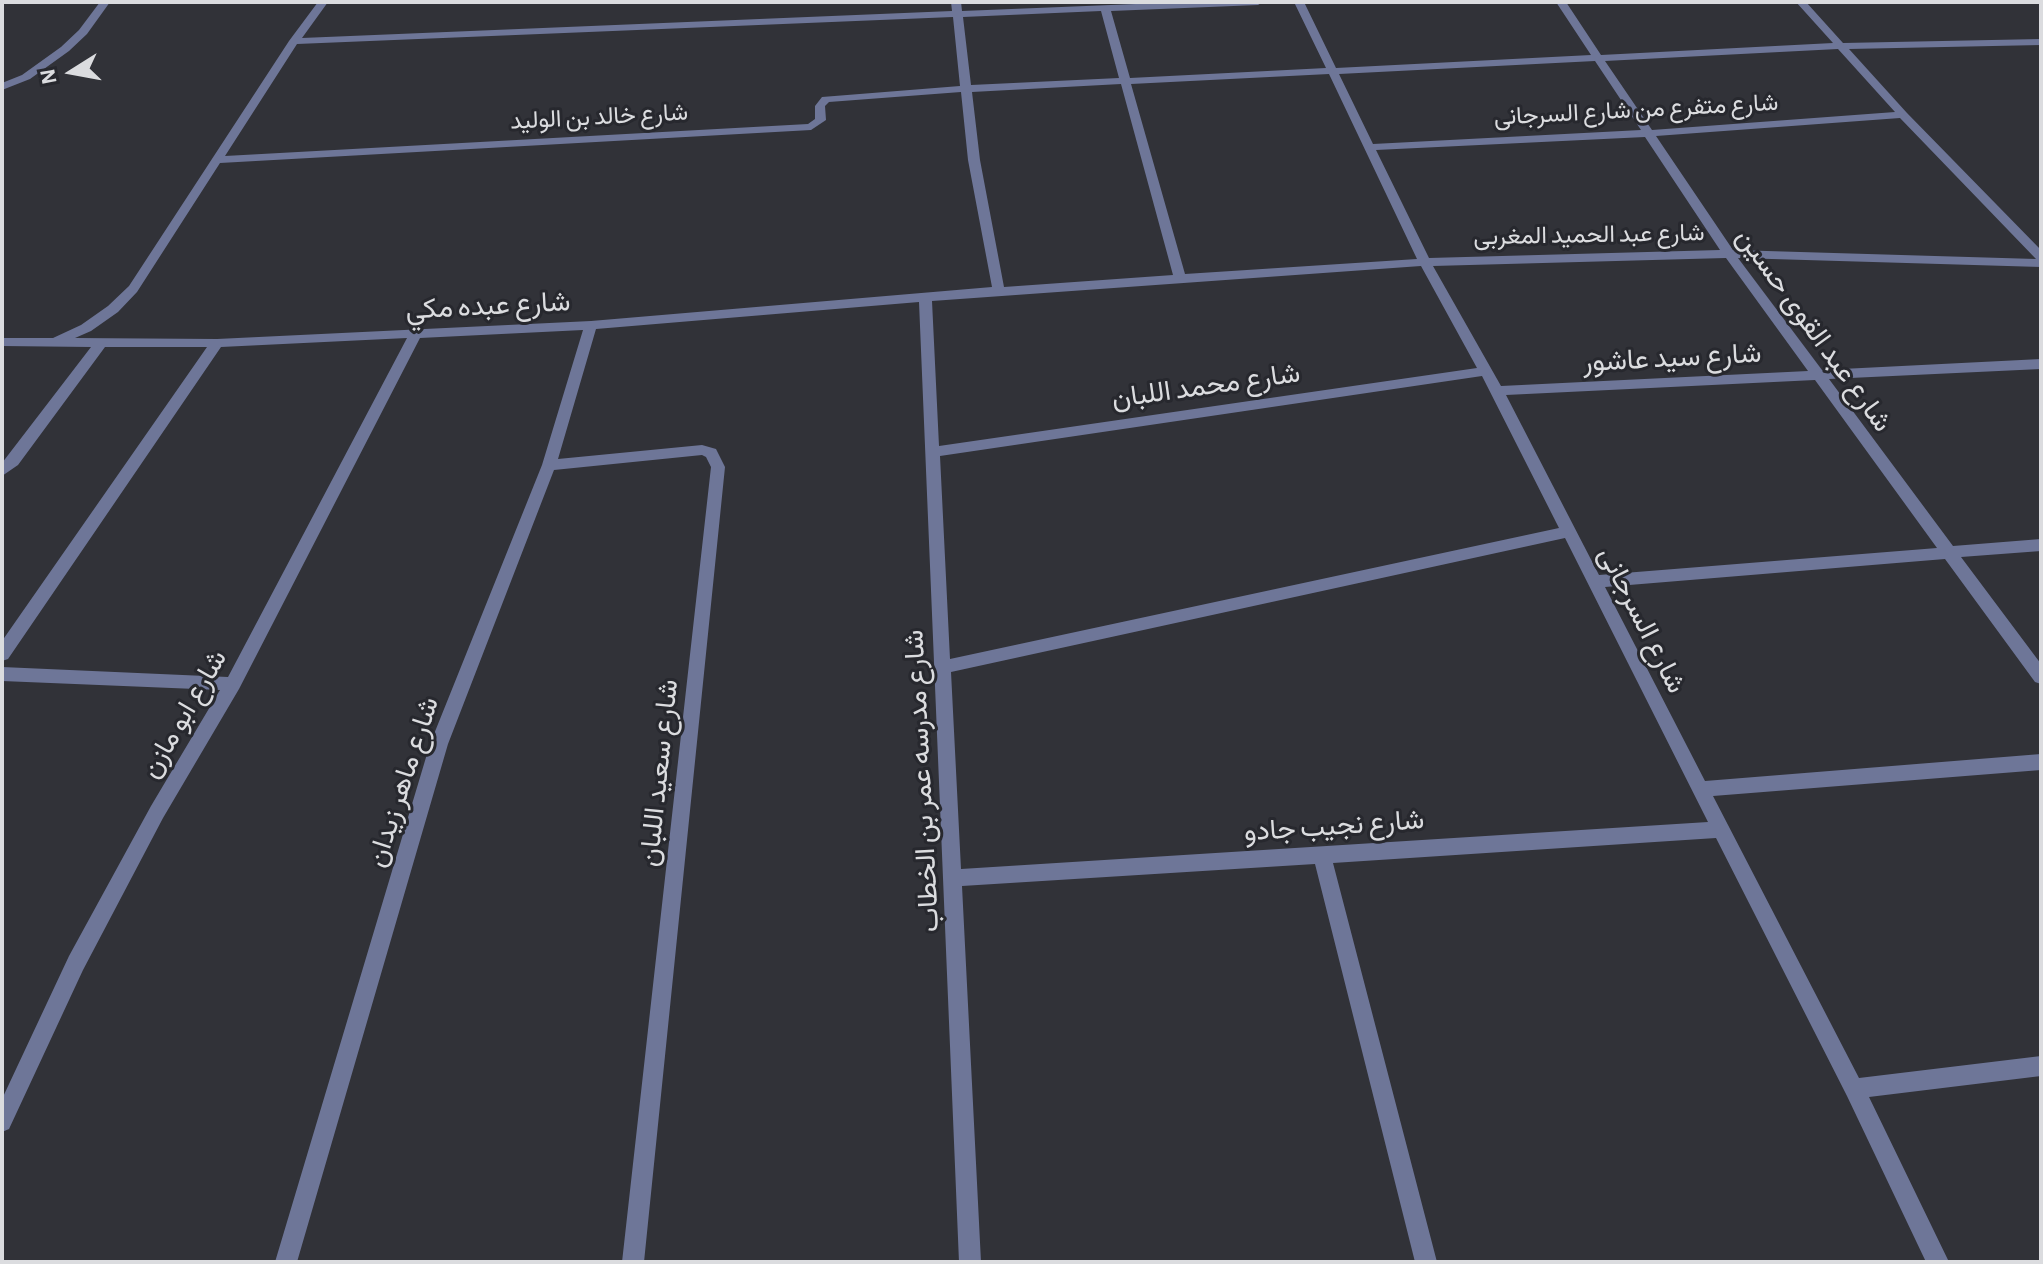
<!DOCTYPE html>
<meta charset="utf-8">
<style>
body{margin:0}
#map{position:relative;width:2043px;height:1264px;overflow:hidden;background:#313238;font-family:"Alegreya Sans",sans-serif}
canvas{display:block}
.frame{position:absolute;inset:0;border:4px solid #dbdcdf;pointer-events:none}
.north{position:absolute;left:32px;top:32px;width:80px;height:80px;-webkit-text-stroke:6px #27282e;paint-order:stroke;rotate:259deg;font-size:22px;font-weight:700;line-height:32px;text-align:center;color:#dbdcdf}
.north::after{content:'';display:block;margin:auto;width:28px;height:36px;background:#dbdcdf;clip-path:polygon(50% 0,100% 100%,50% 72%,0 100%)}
</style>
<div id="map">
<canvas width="2043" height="1264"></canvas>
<div class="frame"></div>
<div class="north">N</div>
</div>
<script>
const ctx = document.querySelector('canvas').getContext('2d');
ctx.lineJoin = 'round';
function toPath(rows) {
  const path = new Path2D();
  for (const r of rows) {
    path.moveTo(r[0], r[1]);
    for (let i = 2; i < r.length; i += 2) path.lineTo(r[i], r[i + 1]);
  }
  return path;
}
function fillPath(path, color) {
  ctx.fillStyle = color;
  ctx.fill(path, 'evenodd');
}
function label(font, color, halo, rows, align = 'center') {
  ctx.font = font + ' "Alegreya Sans",Vazirmatn,sans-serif';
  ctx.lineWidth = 6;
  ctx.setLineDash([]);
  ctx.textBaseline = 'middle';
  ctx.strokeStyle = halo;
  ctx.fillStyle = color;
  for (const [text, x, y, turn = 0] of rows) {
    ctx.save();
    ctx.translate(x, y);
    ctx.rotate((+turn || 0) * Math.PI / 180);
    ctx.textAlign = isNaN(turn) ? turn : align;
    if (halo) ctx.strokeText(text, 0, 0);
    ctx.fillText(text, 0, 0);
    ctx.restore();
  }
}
fillPath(toPath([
 [100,2,110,2,87,34,69,51,30,79,2,90,2,83,22,75,61,47,79,30,100,2]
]), '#6e7698');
fillPath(toPath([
 [318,2,328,2,302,38,952,11,951,2,961,2,962,11,1185,2,1263,2,1258,5,1111,11,1130,78,1326,68,1294,2,1304,2,1336,68,1591,55,1556,2,1566,2,1601,55,1833,43,1796,2,1806,2,1843,43,2041,39,2041,45,1849,49,1907,113,2041,250,2041,267,1738,258,1822,370,2041,359,2041,369,1829,379,1953,546,2041,539,2041,551,1961,557,2041,664,2041,684,2035,682,1945,559,1605,587,1705,781,2041,754,2041,770,1713,796,1859,1078,2041,1056,2041,1076,1869,1097,1949,1262,1926,1262,1847,1096,1716,838,1333,863,1437,1262,1415,1262,1315,864,962,886,981,1262,959,1262,919,302,596,329,558,459,702,445,716,449,725,467,644,1262,622,1262,711,467,706,457,702,455,554,470,448,744,297,1262,275,1262,430,744,542,465,583,330,420,338,239,689,163,818,83,970,9,1129,2,1132,2,1099,69,956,151,806,220,690,2,681,2,667,228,677,407,338,221,347,8,659,2,661,2,641,207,347,105,347,18,465,2,476,2,463,91,347,2,346,2,338,53,338,81,325,108,306,129,286,289,41,318,2],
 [1101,11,1119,78,971,85,963,17,1101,11],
 [953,17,960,86,822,97,815,106,815,119,808,124,225,156,297,44,953,17],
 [1838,49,1895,112,1652,130,1605,61,1838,49],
 [1595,61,1641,130,1373,144,1339,74,1595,61],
 [1329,74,1417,259,1185,274,1131,84,1329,74],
 [1121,84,1173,275,1004,287,980,160,972,92,1121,84],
 [961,92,968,160,992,287,591,321,217,339,75,338,91,331,118,312,137,292,220,163,811,130,826,120,825,106,829,102,961,92],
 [1900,118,2036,259,1733,250,1656,136,1900,118],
 [1645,137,1720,250,1429,258,1376,150,1645,137],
 [1726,258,1808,371,1501,386,1433,266,1726,258],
 [1421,266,1477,368,939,446,932,301,1421,266],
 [1482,376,1559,528,950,659,940,456,1482,376],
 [1815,380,1937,548,1599,575,1506,395,1815,380],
 [1565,538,1708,822,961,869,951,672,1565,538]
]), '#6e7698');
label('24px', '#dbdcdf', '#27282e', [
 ["شارع متفرع من شارع السرجانى",1636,110,-3],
 ["شارع خالد بن الوليد",599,117,-3],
 ["شارع عبد الحميد المغربى",1589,235,-1]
]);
label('28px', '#dbdcdf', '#27282e', [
 ["شارع عبده مكي",488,306,-3],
 ["شارع عبد القوى حسين",1814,330,54],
 ["شارع سيد عاشور",1672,358,-3],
 ["شارع محمد اللبان",1206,386,-8],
 ["شارع السرجانى",1642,620,63],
 ["شارع ابو مازن",184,714,-60],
 ["شارع سعيد اللبان",659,773,-84],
 ["شارع مدرسه عمر بن الخطاب",922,781,-93],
 ["شارع ماهر زيدان",403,782,-72],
 ["شارع نجيب جادو",1334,826,-4]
]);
</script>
